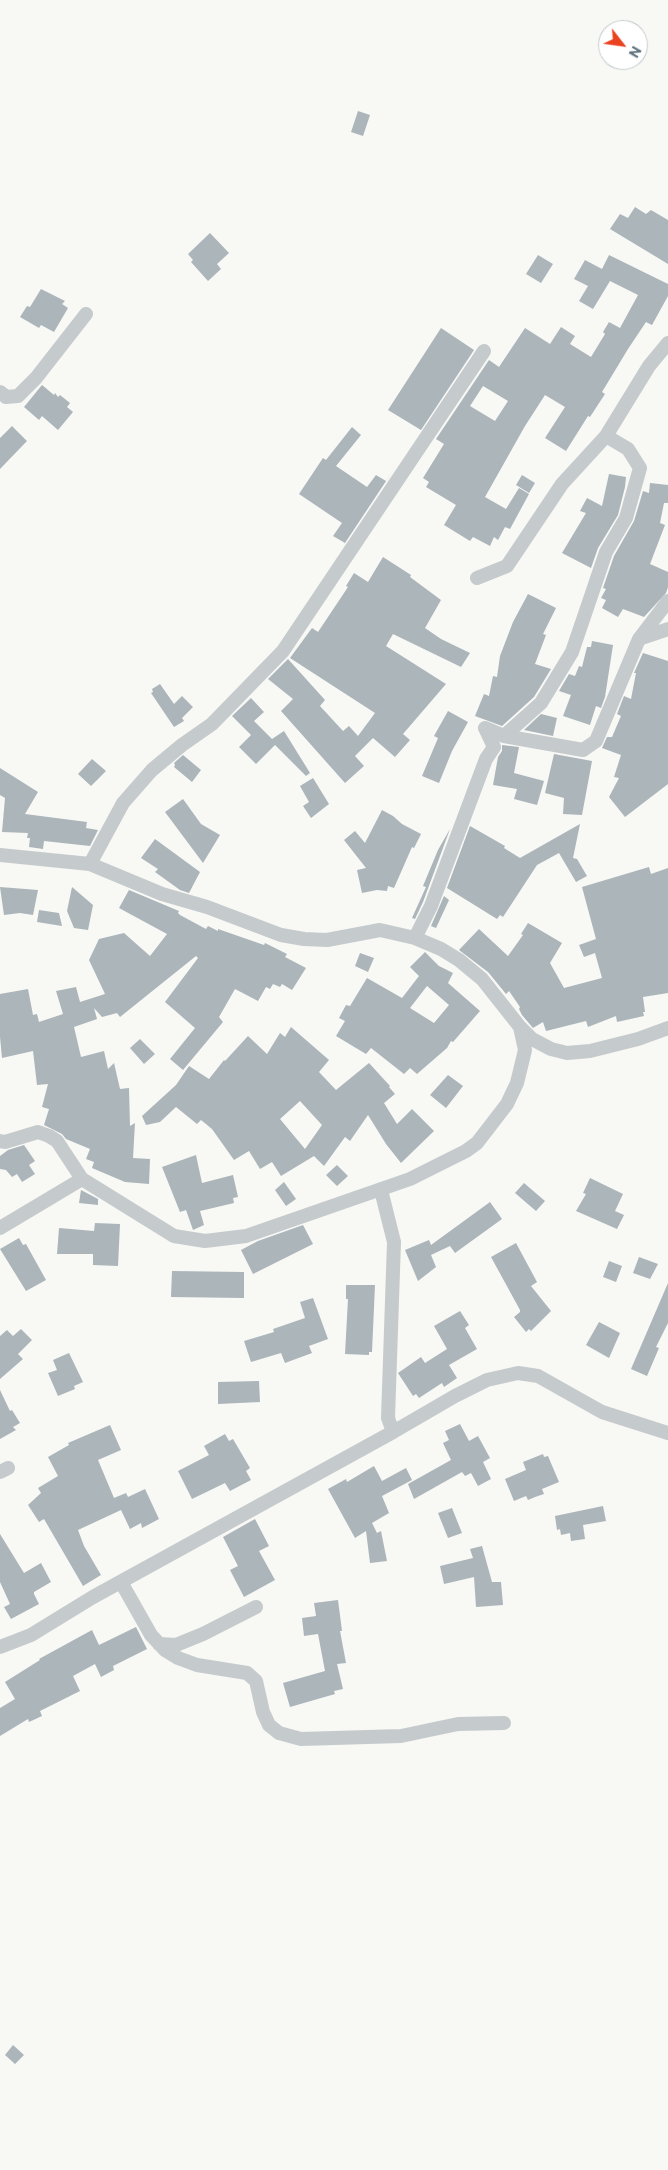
<!DOCTYPE html>
<style>
body{margin:0}
#map{position:relative;width:668px;height:2170px;overflow:hidden;background:#f8f8f5;font-family:Commissioner,sans-serif}
canvas{display:block}
.north{position:absolute;left:598px;top:20px;width:50px;height:50px;box-sizing:border-box;background:#fff;border:1px solid #c0c8cd;border-radius:50%;rotate:120deg;font-size:14px;font-weight:700;line-height:20px;text-align:center;color:#617581}
.north::after{content:'';display:block;margin:auto;width:18px;height:22px;background:#eb4321;clip-path:polygon(50% 0,100% 100%,50% 72%,0 100%)}
</style>
<div id="map">
<canvas width="668" height="2170"></canvas>
<div class="north">N</div>
</div>
<script>
const ctx = document.querySelector('canvas').getContext('2d');
ctx.lineJoin = 'round';
function fillPath(path, color) {
  ctx.fillStyle = color;
  ctx.fill(path, 'evenodd');
}
function toPath(rows) {
  const path = new Path2D();
  for (const r of rows) {
    path.moveTo(r[0], r[1]);
    for (let i = 2; i < r.length; i += 2) path.lineTo(r[i], r[i + 1]);
  }
  return path;
}
function trace(path, color, width, dash) {
  ctx.strokeStyle = color;
  ctx.lineWidth = width;
  ctx.lineCap = dash ? 'butt' : 'round';
  ctx.setLineDash(dash || []);
  ctx.stroke(path);
}
fillPath(toPath([
 [358,111,370,115,363,136,351,132],
 [635,207,646,214,651,210,668,220,668,264,610,229,620,214,628,218],
 [210,233,229,253,217,264,221,269,208,281,191,262,193,260,188,254],
 [538,255,553,264,541,283,526,274],
 [609,255,668,284,668,296,652,325,646,322,628,349,602,392,605,394,590,417,588,416,566,451,545,438,565,407,545,395,525,426,485,497,506,509,519,488,529,494,510,529,505,527,498,540,494,537,490,546,473,537,470,541,444,525,456,505,426,487,429,482,423,478,444,444,436,439,489,360,499,367,525,328,550,344,561,327,575,336,570,344,591,357,605,334,603,332,609,322,620,328,638,295,610,281,593,309,579,301,588,286,574,279,585,260,602,269],
 [483,386,508,401,495,421,470,406],
 [41,289,65,301,62,304,68,308,54,332,41,325,39,328,20,317,27,306,30,307],
 [441,328,474,350,421,430,388,410],
 [42,385,54,395,55,393,58,397,60,395,70,403,67,407,73,412,58,430,42,416,39,420,24,407],
 [12,426,27,441,0,469,0,438],
 [352,427,361,435,336,466,367,487,376,475,386,481,402,457,345,543,333,536,342,523,299,494,323,458,326,460],
 [609,474,626,477,625,487,618,515,598,548,591,568,562,553,586,513,580,511,587,498,602,506],
 [522,475,535,483,529,493,516,485],
 [650,483,668,485,668,503,664,503,660,523,665,525,650,564,668,572,668,587,666,593,644,617,623,609,618,617,602,608,606,600,601,598,606,589,603,588,614,556,634,521,643,491,649,493],
 [383,557,411,575,410,577,441,600,425,628,441,639,470,653,461,667,393,634,386,646,446,684,403,734,410,740,395,757,373,738,355,756,364,766,345,783,281,711,293,699,268,679,288,659,325,700,320,706,343,731,349,726,358,736,375,713,290,658,312,628,318,632,348,587,346,586,354,573,368,582],
 [528,594,556,608,543,634,546,635,535,664,551,669,534,697,502,726,475,716,484,694,489,696,493,676,497,677,500,656,513,622],
 [592,641,613,645,605,697,601,708,596,706,590,725,563,716,571,695,559,691,569,674,575,676,579,666,582,667,587,647,591,647],
 [643,653,668,661,668,784,625,817,609,797,619,778,614,777,621,755,602,748,607,737,612,737,621,716,617,714,624,696,631,699,636,673,634,673],
 [160,684,174,704,182,696,193,707,182,718,184,721,174,727,151,693,153,692,152,689],
 [251,698,264,712,254,721,272,739,284,731,310,773,306,776,275,745,256,764,239,747,251,735,232,716],
 [448,711,468,722,452,751,439,783,422,776,438,738,434,736],
 [541,714,557,718,553,736,524,730],
 [502,745,519,747,514,773,544,781,537,805,514,799,517,789,493,785,498,757,502,751],
 [554,754,592,761,582,815,563,814,564,798,545,793],
 [183,755,201,770,192,782,174,767,175,765,174,763],
 [92,759,106,771,91,786,78,774],
 [0,768,38,792,25,814,87,822,86,828,98,830,90,846,44,841,43,849,29,847,30,838,27,838,28,833,2,832,5,798,0,795],
 [313,778,329,804,311,818,303,806,309,802,300,786],
 [183,799,201,824,220,835,203,863,165,812],
 [382,810,393,816,402,824,421,834,414,848,412,847,394,888,388,886,387,891,377,890,362,893,357,870,366,868,344,840,355,831,365,843],
 [580,824,573,858,577,859,587,876,576,882,559,853,537,865,503,917,500,915,497,919,447,888,470,826,505,846,504,848,520,858],
 [450,829,423,902,415,919,412,918,426,887,423,886,438,850],
 [155,839,200,872,189,893,180,890,155,872,158,869,141,858],
 [649,867,651,874,668,868,668,993,643,997,645,1012,643,1012,644,1016,617,1022,616,1016,588,1027,586,1021,546,1031,543,1022,533,1028,522,1015,519,1009,520,1007,509,991,506,994,488,972,459,950,479,929,508,956,523,935,521,934,528,923,562,943,550,963,564,988,602,978,595,953,584,957,579,945,596,939,582,887],
 [0,887,38,890,33,915,20,913,4,915],
 [72,887,93,905,88,930,74,928,67,911],
 [129,890,179,911,178,913,180,915,206,929,208,926,218,931,218,929,264,945,265,943,287,954,285,957,306,968,292,990,282,984,280,987,273,984,270,989,266,987,258,1001,235,989,219,1017,223,1022,183,1070,170,1059,195,1028,165,1002,198,958,196,956,120,1017,117,1013,102,1017,94,1008,97,1019,74,1027,81,1057,104,1051,108,1069,114,1063,120,1089,129,1088,130,1126,135,1123,133,1158,150,1159,149,1184,125,1182,92,1168,94,1162,86,1159,90,1149,66,1139,62,1134,44,1125,49,1109,42,1107,48,1084,37,1085,33,1051,2,1058,0,1037,0,994,28,989,33,1015,37,1014,39,1022,63,1014,56,991,76,987,80,1002,105,994,89,960,99,939,124,933,150,956,167,934,119,908],
 [444,896,449,900,436,928,431,926],
 [39,910,59,913,62,926,37,922],
 [425,952,439,966,453,973,448,983,480,1011,453,1042,451,1041,447,1048,417,1074,410,1068,404,1074,371,1048,366,1054,336,1036,345,1021,339,1018,346,1005,350,1006,367,978,402,998,419,976,410,967],
 [427,986,449,1005,434,1023,410,1008],
 [360,953,374,958,368,972,355,966],
 [291,1027,329,1060,319,1072,336,1090,369,1063,390,1086,389,1087,395,1094,384,1103,397,1124,412,1109,434,1131,401,1163,386,1144,368,1115,350,1141,345,1137,324,1166,314,1156,281,1176,272,1162,260,1169,249,1151,234,1160,212,1129,201,1120,197,1124,176,1107,160,1122,146,1125,142,1116,176,1085,189,1066,209,1079,224,1060,225,1061,248,1036,267,1054,280,1033,285,1037],
 [300,1101,322,1125,305,1149,280,1119],
 [140,1039,155,1054,144,1064,130,1048],
 [448,1075,463,1086,446,1108,430,1095],
 [24,1145,35,1161,29,1165,35,1174,22,1182,17,1174,12,1177,6,1170,0,1169,0,1156,8,1150],
 [196,1155,202,1183,233,1175,238,1197,233,1198,234,1203,200,1211,204,1225,193,1230,186,1210,180,1212,162,1167],
 [337,1165,348,1176,337,1186,326,1175],
 [590,1178,623,1194,615,1211,624,1215,617,1229,576,1211,586,1194,583,1193],
 [284,1182,296,1199,286,1206,275,1190],
 [524,1183,545,1201,536,1211,515,1193],
 [81,1190,98,1199,98,1205,79,1203],
 [490,1202,502,1219,455,1253,450,1246,431,1255,436,1267,418,1281,405,1250,429,1240,431,1245],
 [95,1223,120,1224,118,1266,93,1265,93,1254,57,1254,59,1228,94,1231],
 [303,1225,313,1244,253,1274,241,1250,258,1241],
 [19,1238,23,1245,26,1244,46,1280,26,1291,0,1249],
 [516,1243,537,1282,531,1286,551,1311,531,1331,529,1329,526,1332,514,1317,520,1312,520,1310,491,1257],
 [639,1257,658,1264,650,1279,633,1273],
 [609,1261,622,1266,616,1282,603,1277],
 [172,1271,244,1272,244,1298,171,1297],
 [668,1283,668,1323,656,1347,659,1348,647,1376,631,1369],
 [346,1285,375,1285,372,1352,369,1352,369,1355,345,1354,348,1299,346,1299],
 [313,1298,328,1339,309,1346,312,1353,285,1363,281,1353,251,1362,244,1341,274,1332,273,1329,305,1318,300,1302],
 [460,1311,469,1325,465,1328,477,1349,449,1365,457,1378,444,1387,442,1383,419,1398,416,1394,413,1396,398,1373,421,1357,425,1363,447,1349,434,1326],
 [599,1322,620,1333,609,1358,586,1345],
 [21,1329,32,1340,18,1354,23,1359,0,1379,0,1336,7,1330,13,1336],
 [69,1353,83,1382,74,1386,75,1389,58,1396,48,1373,57,1370,53,1360],
 [259,1381,260,1402,218,1404,218,1382],
 [0,1390,10,1411,12,1410,20,1423,13,1427,16,1430,0,1439],
 [460,1424,469,1441,478,1436,490,1458,483,1462,491,1479,478,1486,471,1473,465,1476,462,1472,414,1499,408,1484,451,1460,443,1443,449,1440,445,1431],
 [110,1425,121,1450,98,1460,114,1498,126,1493,128,1497,145,1489,159,1519,142,1528,141,1523,130,1529,121,1510,78,1530,84,1546,101,1575,83,1586,44,1519,39,1522,28,1505,41,1493,38,1488,58,1476,48,1457,69,1445,68,1443],
 [225,1434,229,1441,233,1439,250,1468,246,1471,251,1480,230,1491,225,1483,192,1499,178,1471,209,1455,204,1446],
 [543,1454,544,1457,548,1456,559,1482,542,1489,544,1494,535,1497,528,1500,526,1496,514,1501,505,1479,526,1470,523,1462],
 [374,1466,382,1481,406,1468,412,1480,382,1496,389,1513,372,1523,377,1533,381,1531,387,1561,370,1563,366,1531,355,1538,328,1489,346,1479,347,1482],
 [603,1506,606,1521,583,1525,585,1539,571,1541,570,1533,561,1535,560,1529,557,1530,555,1516],
 [452,1508,462,1533,448,1538,438,1513],
 [255,1519,269,1546,259,1551,275,1580,244,1597,230,1570,238,1566,223,1537],
 [0,1534,24,1573,41,1563,51,1582,34,1592,34,1594,39,1604,11,1619,4,1607,10,1604,0,1582],
 [482,1546,492,1582,501,1582,503,1605,476,1607,474,1577,444,1584,440,1566,473,1558,470,1549],
 [338,1600,342,1631,340,1631,346,1663,337,1664,343,1689,334,1691,335,1694,290,1707,283,1683,325,1671,318,1634,304,1636,302,1618,316,1616,314,1603],
 [136,1627,147,1649,113,1666,114,1670,101,1677,95,1664,73,1676,80,1691,40,1711,42,1716,29,1722,28,1719,0,1736,0,1708,15,1699,5,1682,40,1660,39,1659,92,1630,99,1645],
 [13,2045,24,2055,15,2064,5,2055]
]), '#abb5ba');
trace(toPath([
 [0,392,6,397,18,396,36,378,86,314],
 [477,578,507,566,562,484,606,436,649,366,668,343],
 [639,639,668,601],
 [485,728,504,736,583,750,596,741,639,639,668,629],
 [504,736,541,703,572,652,606,552,626,518,640,468,628,449,606,436],
 [0,855,90,864,162,894,207,907,281,935,304,939,327,940,380,930,415,938,441,949,459,960,482,979,520,1027,532,1039,551,1049,567,1053,590,1051,638,1039,668,1028],
 [90,864,123,803,152,770,182,745,212,724,283,651,484,351],
 [415,938,431,906,486,759,494,747,485,728],
 [0,1141,5,1142,38,1132,49,1136,57,1141,82,1179,174,1236,205,1241,246,1236,410,1179,466,1151,477,1143,507,1104,517,1083,525,1050,520,1027],
 [381,1190,394,1242,388,1418,393,1432],
 [0,1228,82,1179],
 [0,1472,8,1468],
 [121,1582,151,1635,165,1650,178,1658,197,1665,247,1673,256,1681,263,1712,269,1725,279,1733,301,1739,401,1736,458,1724,504,1723],
 [159,1644,176,1645,203,1634,256,1607],
 [0,1647,31,1635,93,1597,393,1432,455,1396,487,1380,518,1373,538,1376,602,1412,668,1433]
]), '#c5cacc', 14);
</script>
